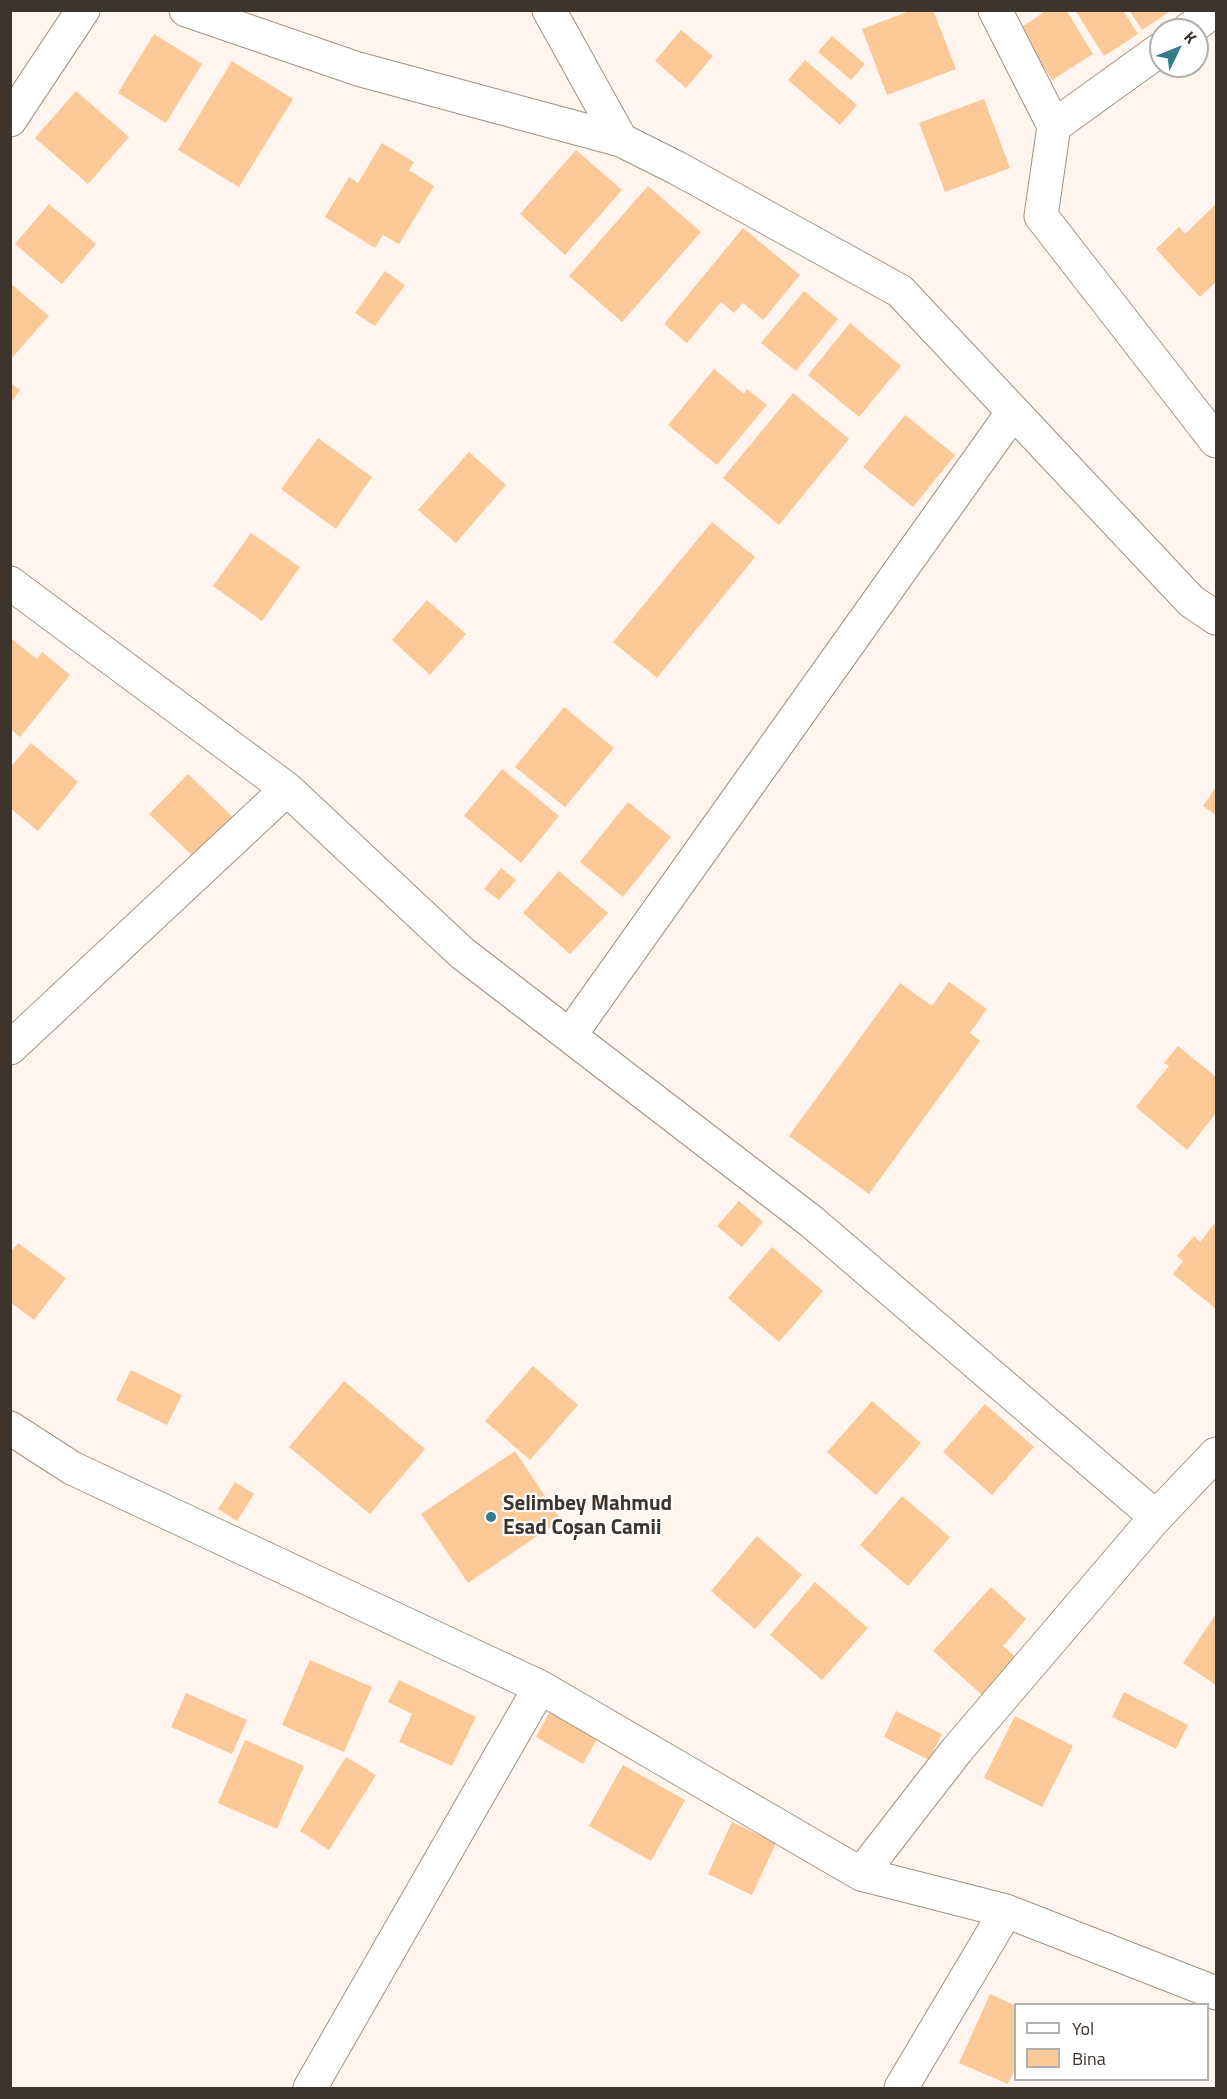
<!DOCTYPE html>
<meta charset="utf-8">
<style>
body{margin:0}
#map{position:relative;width:1227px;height:2099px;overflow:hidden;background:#fff5ee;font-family:"Titillium Web",sans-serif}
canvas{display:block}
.frame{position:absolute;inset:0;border:12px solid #3d342d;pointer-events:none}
.legend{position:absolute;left:1014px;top:2003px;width:195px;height:78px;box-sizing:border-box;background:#fff;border:2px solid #b1aeab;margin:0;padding:8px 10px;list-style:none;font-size:18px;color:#3d342d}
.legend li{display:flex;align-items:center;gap:12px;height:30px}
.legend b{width:30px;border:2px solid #b1aeab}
.north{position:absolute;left:1149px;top:18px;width:60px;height:60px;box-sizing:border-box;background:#fff;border:2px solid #b1aeab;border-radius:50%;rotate:47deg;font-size:16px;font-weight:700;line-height:24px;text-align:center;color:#3d342d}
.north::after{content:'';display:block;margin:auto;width:21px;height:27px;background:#367b89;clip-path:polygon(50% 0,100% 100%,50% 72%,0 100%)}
</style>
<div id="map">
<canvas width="1227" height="2099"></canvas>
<div class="frame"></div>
<ul class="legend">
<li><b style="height:8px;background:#fff"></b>Yol</li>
<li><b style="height:16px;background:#fac997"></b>Bina</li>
</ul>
<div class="north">K</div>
</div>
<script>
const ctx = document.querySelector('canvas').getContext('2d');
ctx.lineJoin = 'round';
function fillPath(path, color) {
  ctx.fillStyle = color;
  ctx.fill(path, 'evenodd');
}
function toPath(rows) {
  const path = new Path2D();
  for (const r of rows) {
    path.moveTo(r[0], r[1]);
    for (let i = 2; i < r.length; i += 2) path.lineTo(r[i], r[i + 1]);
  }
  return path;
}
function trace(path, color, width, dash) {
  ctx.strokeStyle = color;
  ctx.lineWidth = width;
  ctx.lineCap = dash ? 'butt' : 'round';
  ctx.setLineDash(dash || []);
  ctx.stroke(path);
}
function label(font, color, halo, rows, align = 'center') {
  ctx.font = font + ' "Titillium Web",sans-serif';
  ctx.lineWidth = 4.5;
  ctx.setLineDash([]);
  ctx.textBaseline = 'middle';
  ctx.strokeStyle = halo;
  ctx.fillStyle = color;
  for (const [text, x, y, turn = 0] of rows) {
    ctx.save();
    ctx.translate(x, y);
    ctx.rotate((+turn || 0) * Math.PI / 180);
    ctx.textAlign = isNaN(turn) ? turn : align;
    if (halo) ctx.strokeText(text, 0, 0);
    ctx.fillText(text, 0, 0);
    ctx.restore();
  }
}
fillPath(toPath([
 [912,10,933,10,956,69,887,95,862,29],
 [1047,10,1066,10,1093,54,1052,80,1019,29],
 [1075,10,1123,10,1138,34,1104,56],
 [1129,10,1172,10,1142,30],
 [681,30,713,56,686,88,655,61],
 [154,34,202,64,166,123,118,93],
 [832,36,865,64,851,80,818,52],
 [805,60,857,105,840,125,788,80],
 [232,61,293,99,239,187,178,150],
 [76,91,129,137,88,184,35,138],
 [984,99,1010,168,945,192,919,123],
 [382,143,414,162,409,170,434,186,399,244,383,235,375,248,325,217,349,177,358,183],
 [576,150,622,190,565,255,520,214],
 [648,186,701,232,622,322,569,276],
 [49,204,96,244,62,284,15,244],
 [1216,204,1216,282,1200,297,1156,249,1179,227,1185,234],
 [743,228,800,275,763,320,743,303,734,313,721,302,687,343,664,324],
 [385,271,405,285,375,326,355,313],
 [10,283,49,316,10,360],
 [804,291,838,319,796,371,761,343],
 [850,323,901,366,859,417,808,375],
 [714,369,744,394,747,389,767,405,717,465,668,425],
 [10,383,20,390,10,404],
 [793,393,849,439,779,525,723,478],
 [905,415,955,455,913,507,863,467],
 [318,438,372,477,336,529,281,489],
 [469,452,506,485,456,543,418,510],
 [712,522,755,557,657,678,613,642],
 [251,533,300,567,262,621,213,586],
 [427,600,466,634,430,675,392,640],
 [10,638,37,659,42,652,70,675,20,737,10,729],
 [564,707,614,748,565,807,515,767],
 [31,743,78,782,38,831,10,808,10,768],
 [502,769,559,816,521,863,464,816],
 [188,774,239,823,200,863,149,814],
 [1216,787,1216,815,1203,806],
 [628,802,671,837,623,897,580,862],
 [501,868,516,880,499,900,484,889],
 [559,871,608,913,570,954,523,913],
 [949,982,987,1009,970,1033,980,1041,869,1194,789,1136,900,983,932,1006],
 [1178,1046,1216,1077,1216,1113,1187,1150,1136,1107,1169,1066,1164,1063],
 [739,1201,763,1222,742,1247,717,1226],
 [1214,1224,1216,1227,1216,1309,1173,1274,1183,1261,1177,1256,1194,1236,1200,1242],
 [18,1243,66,1278,34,1320,10,1302,10,1253],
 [772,1247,823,1291,779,1342,728,1298],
 [533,1366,578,1405,530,1460,485,1421],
 [131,1370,182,1395,167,1425,116,1400],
 [344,1381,425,1449,370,1514,289,1447],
 [872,1401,921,1443,876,1495,827,1452],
 [985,1404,1034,1447,992,1495,943,1452],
 [515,1451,561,1520,468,1583,421,1514],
 [235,1482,254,1494,237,1521,218,1509],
 [902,1496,950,1537,908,1586,860,1545],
 [757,1536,802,1575,755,1629,711,1591],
 [815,1582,868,1628,822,1680,770,1635],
 [991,1587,1026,1619,1003,1646,1017,1658,983,1696,933,1651],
 [1216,1614,1216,1685,1183,1663],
 [310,1660,372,1687,344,1752,282,1725],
 [399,1680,476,1717,452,1766,399,1742,412,1714,388,1702],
 [1124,1692,1188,1725,1176,1749,1112,1717],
 [186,1693,247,1720,232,1754,171,1727],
 [553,1706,600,1733,583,1764,536,1737],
 [896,1711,942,1734,929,1760,884,1737],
 [1015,1716,1073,1746,1042,1807,984,1778],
 [245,1740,304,1766,277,1829,218,1803],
 [346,1757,376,1775,329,1850,300,1831],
 [623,1765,685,1800,651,1861,589,1826],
 [732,1822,776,1843,752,1895,708,1874],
 [990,1994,1016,2006,1016,2067,1008,2084,959,2063]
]), '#fac997');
const minor = toPath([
 [186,10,358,69,621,140,677,168,900,291,1191,601,1216,618],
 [549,10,621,140],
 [995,10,1054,126,1041,216,1216,441],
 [1188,30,1215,10],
 [10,120,83,10],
 [1054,126,1161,49],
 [10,583,287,789,462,953,812,1222,1156,1517],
 [570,1035,1013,412],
 [10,1048,287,789],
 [10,1428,72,1468,540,1687,861,1874,1006,1911,1216,1993],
 [861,1874,957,1750,1156,1517,1216,1454],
 [310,2088,540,1687],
 [901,2088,1006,1911]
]);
trace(minor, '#a5907f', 35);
trace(minor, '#fff', 33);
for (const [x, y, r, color] of [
 [491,1517,6,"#367b89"]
]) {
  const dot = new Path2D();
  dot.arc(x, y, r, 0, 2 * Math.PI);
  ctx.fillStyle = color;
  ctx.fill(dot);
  trace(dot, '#fff', 2);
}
label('bold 21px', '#3d342d', '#fff', [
 ["Selimbey Mahmud",503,1505],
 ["Esad Coşan Camii",503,1529]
], 'left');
</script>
